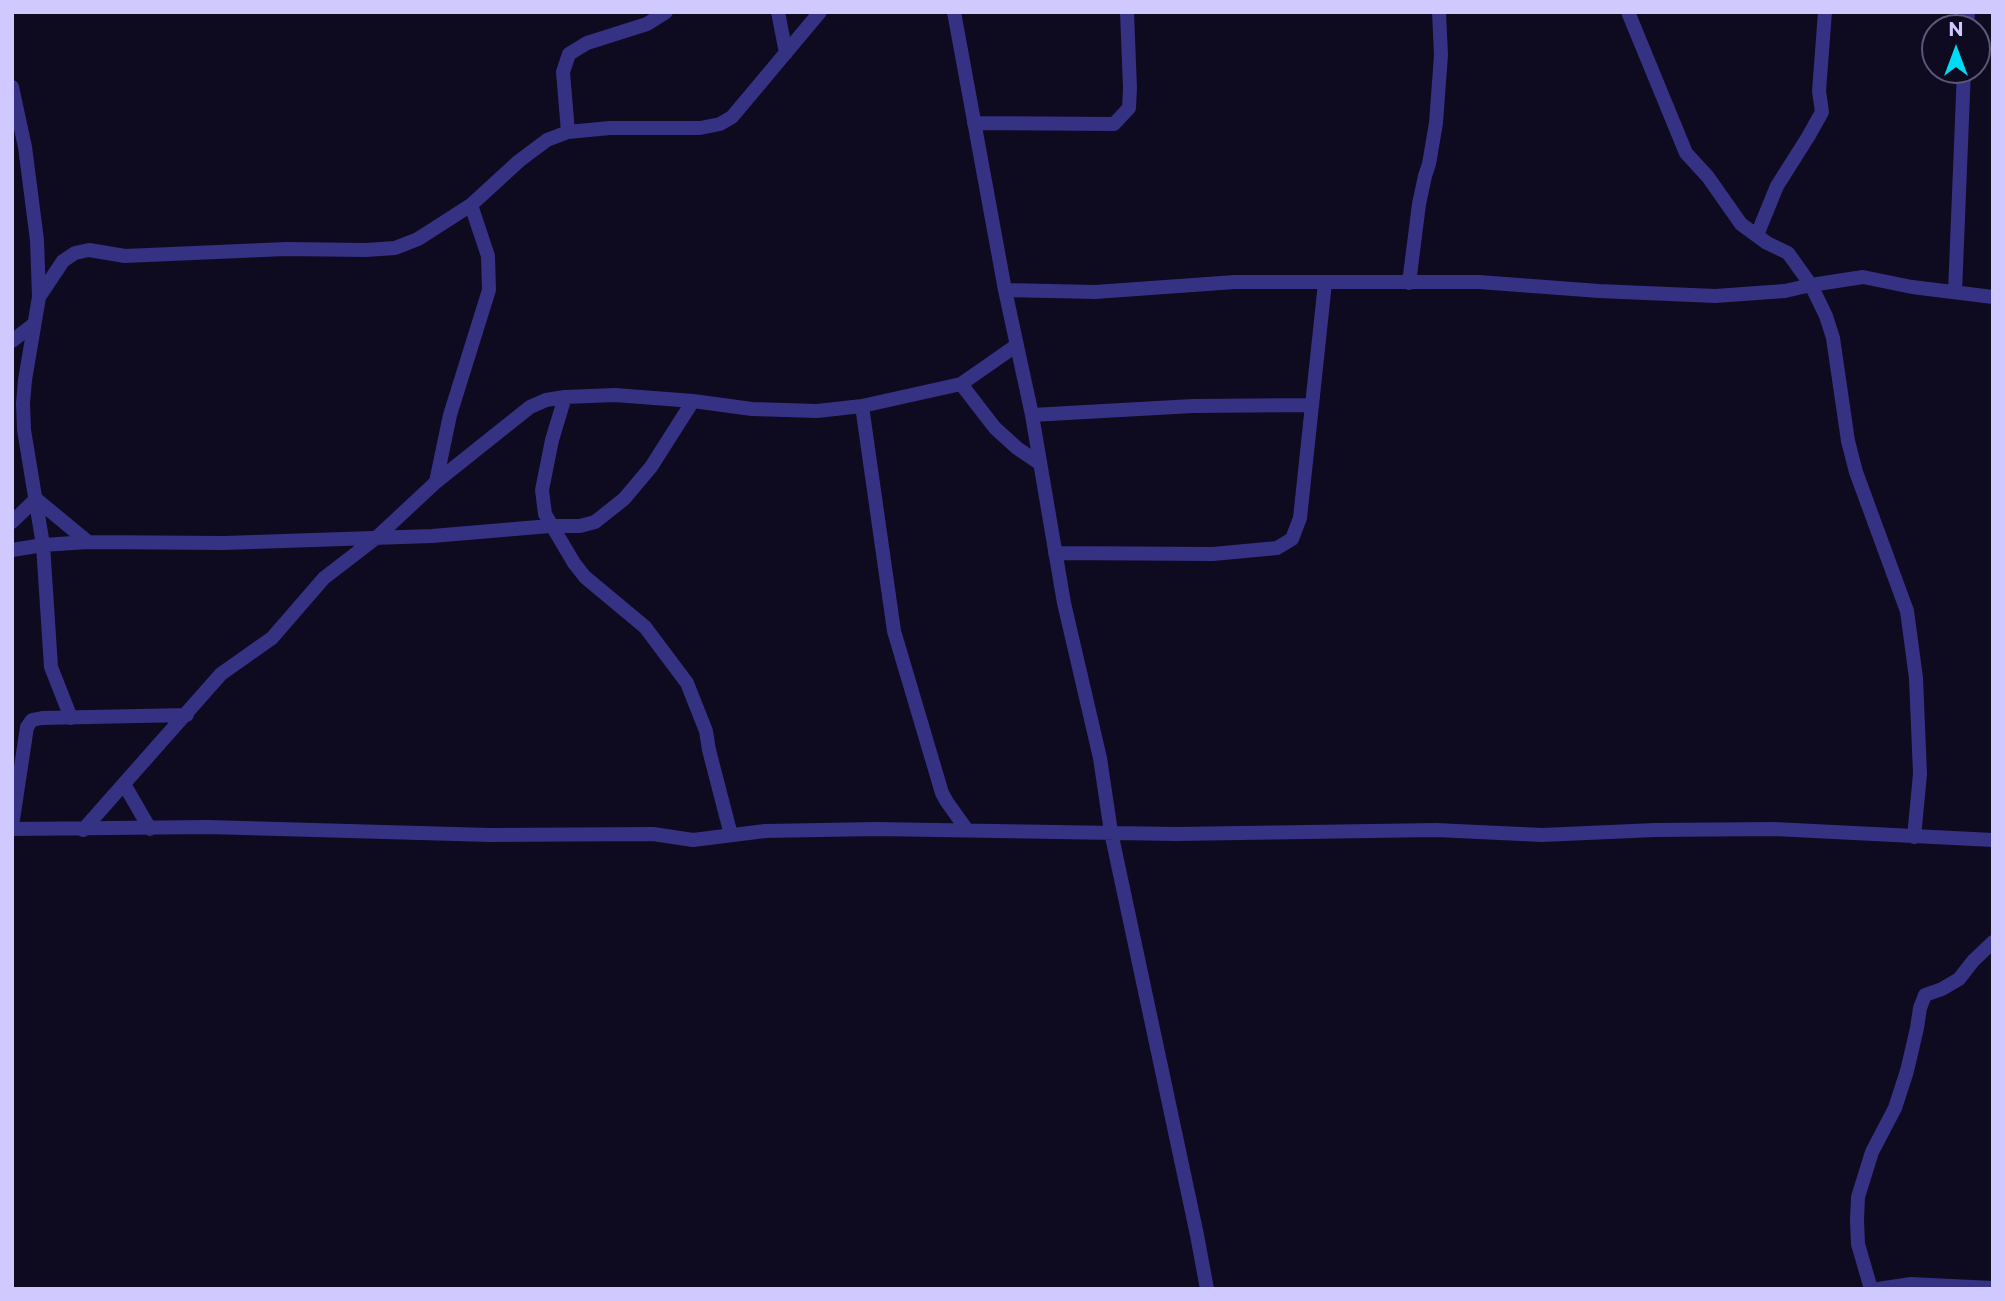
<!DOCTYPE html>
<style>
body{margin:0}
#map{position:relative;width:2005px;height:1301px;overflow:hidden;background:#0e0a20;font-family:Montserrat,sans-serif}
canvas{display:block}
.frame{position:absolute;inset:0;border:14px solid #d0c9ff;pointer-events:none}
.north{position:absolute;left:1921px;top:14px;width:70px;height:70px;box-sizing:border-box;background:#0e0a20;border:2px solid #5c5679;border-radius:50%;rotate:0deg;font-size:19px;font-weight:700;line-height:28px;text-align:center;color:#d0c9ff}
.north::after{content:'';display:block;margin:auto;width:24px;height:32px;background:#00daf4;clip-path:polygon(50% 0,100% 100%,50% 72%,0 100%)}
</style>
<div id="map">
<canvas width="2005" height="1301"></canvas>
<div class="frame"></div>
<div class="north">N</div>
</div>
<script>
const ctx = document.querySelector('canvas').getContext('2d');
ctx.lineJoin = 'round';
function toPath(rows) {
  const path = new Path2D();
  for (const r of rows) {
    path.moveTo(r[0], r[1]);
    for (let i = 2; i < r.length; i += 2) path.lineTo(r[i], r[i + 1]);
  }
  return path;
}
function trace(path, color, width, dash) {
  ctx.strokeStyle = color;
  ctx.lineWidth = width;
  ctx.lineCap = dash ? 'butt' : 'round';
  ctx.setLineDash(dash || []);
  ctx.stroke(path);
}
trace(toPath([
 [778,12,786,53],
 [954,12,1005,290,1032,415,1064,603,1100,758,1111,832,1197,1235,1207,1289],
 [1628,12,1686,153,1708,177,1741,224,1767,243,1788,253,1811,285,1826,316,1833,338,1848,441,1856,472,1907,611,1916,678,1920,774,1914,837],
 [1967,28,1968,12],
 [12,87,25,147,37,240,39,297,25,380,23,403,24,430,43,545,51,667,71,718],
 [974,123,1114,124,1129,108,1130,88,1127,12],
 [568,132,563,72,569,54,587,43,647,24,666,12],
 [1757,235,1777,186,1808,137,1822,112,1819,91,1825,12],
 [1409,283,1419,204,1425,176,1429,164,1436,123,1441,55,1439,12],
 [1005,290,1095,292,1235,282,1479,282,1599,291,1715,296,1785,291,1811,285,1863,277,1912,287,1993,297],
 [1955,292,1964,70],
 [39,297,63,261,75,253,89,250,125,256,286,249,366,250,395,248,418,239,471,205,519,161,547,140,568,132,610,128,700,128,720,124,732,117,820,12],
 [12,341,34,324],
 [961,384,995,428,1017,448,1039,463],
 [565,397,552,440,542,490,545,514,574,563,585,577,645,627,687,683,706,731,709,750,731,835],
 [862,406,894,631,942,793,947,802,967,830],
 [1032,415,1193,406,1311,405],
 [436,482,450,415,489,290,488,256,471,205],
 [12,522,36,499,88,542],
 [12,550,43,545,88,542,224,543,432,536,550,526,580,526,595,522,624,499,651,467,693,401],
 [1055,553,1213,554,1277,548,1292,539,1300,518,1325,283],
 [124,784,150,829],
 [12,826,27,727,32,720,42,718,187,715],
 [12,829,208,827,490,835,653,834,693,840,765,831,876,829,1176,834,1436,830,1542,835,1655,830,1774,829,1993,840],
 [83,830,221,674,272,638,324,578,376,538,436,482,530,407,546,400,565,397,615,395,693,401,752,409,817,411,862,406,961,384,1017,345],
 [1871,1289,1858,1244,1857,1220,1858,1197,1872,1152,1895,1108,1907,1071,1917,1028,1920,1008,1925,995,1942,989,1959,979,1973,961,1993,942],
 [1878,1289,1911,1284,1993,1288]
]), '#353183', 14);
</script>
